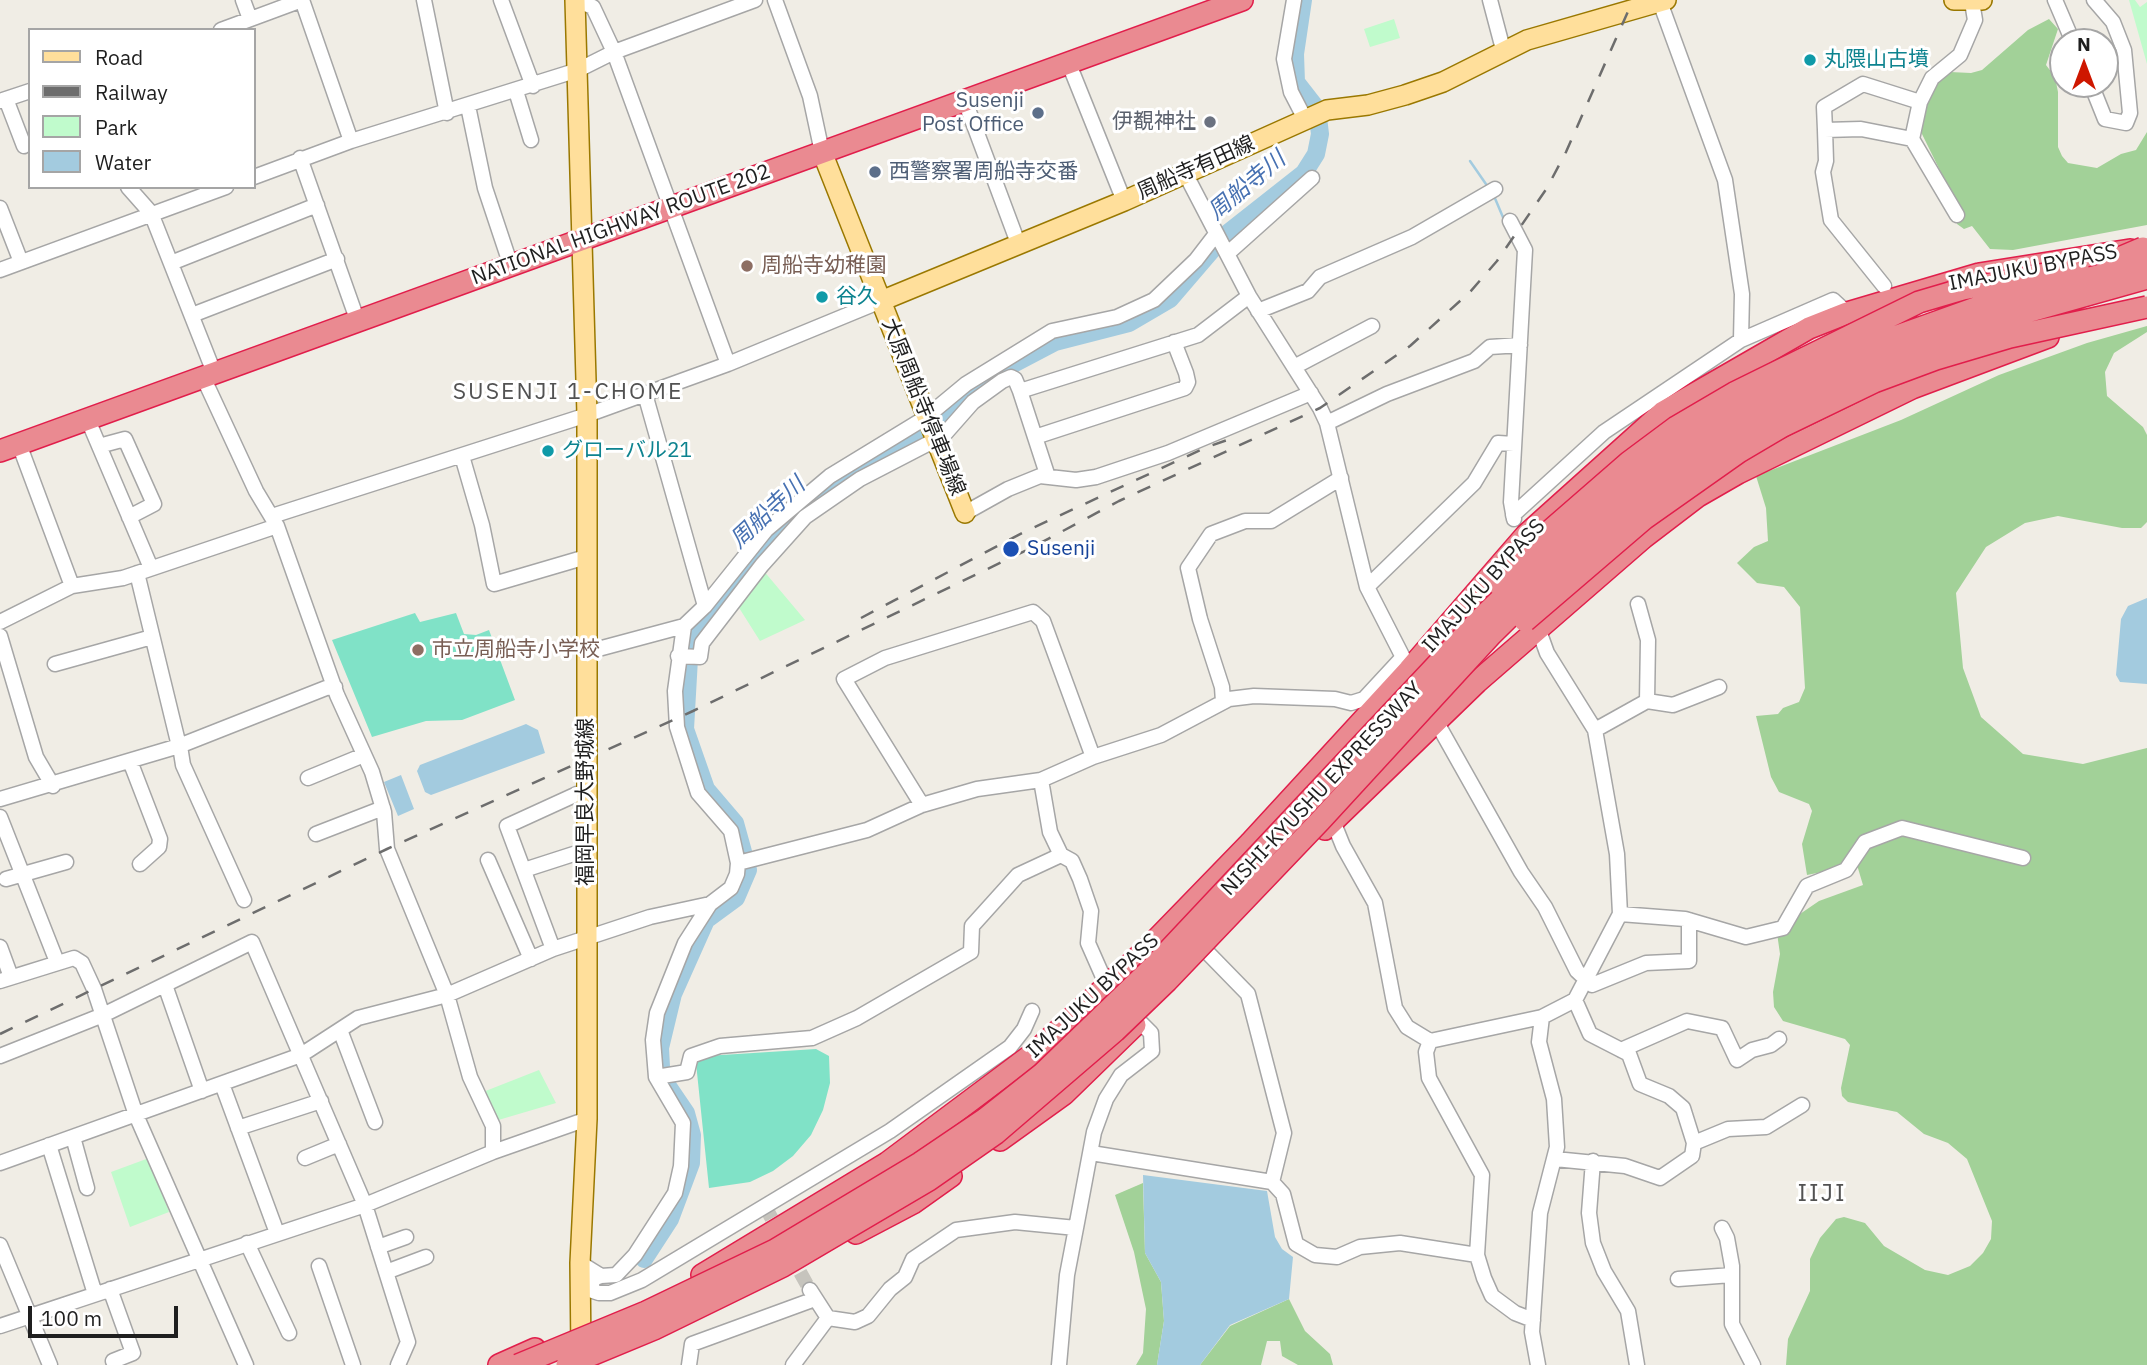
<!DOCTYPE html>
<meta charset="utf-8">
<style>
body{margin:0}
#map{position:relative;width:2147px;height:1365px;overflow:hidden;background:#f0ede5;font-family:"IBM Plex Sans",sans-serif}
canvas{display:block}
.legend{position:absolute;left:28px;top:28px;width:228px;height:161px;box-sizing:border-box;background:#fff;border:2px solid #a5a5a5;margin:0;padding:9px 12px;list-style:none;font-size:21px;color:#1f1f1f}
.legend li{display:flex;align-items:center;gap:14px;height:35px}
.legend b{width:35px;border:2px solid #a5a5a5}
.north{position:absolute;left:2049px;top:28px;width:70px;height:70px;box-sizing:border-box;background:#fff;border:2px solid #a5a5a5;border-radius:50%;rotate:0deg;font-size:19px;font-weight:700;line-height:28px;text-align:center;color:#1f1f1f}
.north::after{content:'';display:block;margin:auto;width:24px;height:32px;background:#ce1700;clip-path:polygon(50% 0,100% 100%,50% 72%,0 100%)}
.scale{position:absolute;left:28px;top:1306px;width:150px;height:32px;box-sizing:border-box;border:4px solid #1f1f1f;border-top:0;padding-left:9px;font-size:21px;line-height:24px;white-space:nowrap;color:#1f1f1f;-webkit-text-stroke:5px #fff;paint-order:stroke}
</style>
<div id="map">
<canvas width="2147" height="1365"></canvas>
<ul class="legend">
<li><b style="height:9px;background:#ffdf9b"></b>Road</li>
<li><b style="height:9px;background:#6d6d6d"></b>Railway</li>
<li><b style="height:19px;background:#c0fbcc"></b>Park</li>
<li><b style="height:19px;background:#a3cbdf"></b>Water</li>
</ul>
<div class="north">N</div>
<div class="scale">100 m</div>
</div>
<script>
const ctx = document.querySelector('canvas').getContext('2d');
ctx.lineJoin = 'round';
function fillPath(path, color) {
  ctx.fillStyle = color;
  ctx.fill(path, 'evenodd');
}
function toPath(rows) {
  const path = new Path2D();
  for (const r of rows) {
    path.moveTo(r[0], r[1]);
    for (let i = 2; i < r.length; i += 2) path.lineTo(r[i], r[i + 1]);
  }
  return path;
}
function trace(path, color, width, dash) {
  ctx.strokeStyle = color;
  ctx.lineWidth = width;
  ctx.lineCap = dash ? 'butt' : 'round';
  ctx.setLineDash(dash || []);
  ctx.stroke(path);
}
function label(font, color, halo, rows, align = 'center') {
  ctx.font = font + ' "IBM Plex Sans","Noto Sans JP",sans-serif';
  ctx.lineWidth = 6;
  ctx.setLineDash([]);
  ctx.textBaseline = 'middle';
  ctx.strokeStyle = halo;
  ctx.fillStyle = color;
  for (const [text, x, y, turn = 0] of rows) {
    ctx.save();
    ctx.translate(x, y);
    ctx.rotate((+turn || 0) * Math.PI / 180);
    ctx.textAlign = isNaN(turn) ? turn : align;
    if (halo) ctx.strokeText(text, 0, 0);
    ctx.fillText(text, 0, 0);
    ctx.restore();
  }
}
fillPath(toPath([
 [2049,19,2058,29,2046,65,2055,77,2058,92,2058,147,2062,156,2068,163,2097,168,2121,154,2136,150,2147,132,2147,225,2013,250,1990,249,1972,226,1964,229,1957,224,1952,195,1921,132,1924,108,1936,83,1950,72,1971,73,1982,70,2028,30],
 [2147,326,2147,332,2114,353,2105,372,2107,396,2143,427,2147,435,2147,522,2141,528,2122,528,2058,516,2025,523,1986,547,1956,593,1963,668,1981,717,2023,754,2083,764,2147,748,2147,1365,1786,1365,1788,1339,1810,1291,1810,1259,1820,1238,1836,1219,1844,1217,1865,1223,1884,1246,1925,1270,1948,1275,1970,1266,1983,1253,1991,1239,1992,1221,1967,1159,1948,1143,1924,1134,1897,1112,1848,1102,1842,1096,1841,1088,1850,1045,1845,1039,1783,1021,1774,1007,1773,992,1780,954,1777,933,1781,927,1819,901,1863,885,1857,865,1807,875,1802,844,1812,811,1809,804,1779,792,1771,777,1756,716,1778,714,1783,708,1799,702,1805,688,1800,607,1784,587,1757,583,1737,563,1754,547,1768,541,1766,508,1756,476,1901,420,1999,375,2087,343],
 [1143,1183,1145,1253,1161,1282,1164,1321,1157,1365,1136,1365,1143,1353,1146,1309,1134,1252,1115,1195],
 [1289,1299,1305,1331,1330,1354,1333,1365,1298,1365,1282,1356,1280,1341,1267,1341,1261,1365,1200,1365,1230,1326]
]), '#a2d198');
fillPath(toPath([
 [2129,0,2135,0,2140,7,2147,2,2147,64],
 [1394,19,1400,38,1370,47,1364,29],
 [763,570,805,620,760,641,736,603],
 [539,1070,556,1103,495,1121,483,1092],
 [149,1158,169,1212,130,1227,111,1172]
]), '#c0fbcc');
fillPath(toPath([
 [415,613,420,622,456,613,464,634,476,635,489,630,515,700,462,720,426,721,372,737,332,640],
 [816,1049,829,1056,830,1083,823,1110,811,1135,793,1156,773,1171,750,1182,709,1188,696,1063,706,1056]
]), '#80e2c7');
fillPath(toPath([
 [2147,598,2147,684,2120,682,2116,675,2121,619,2128,606],
 [526,724,538,730,545,753,431,795,425,792,417,771,420,765],
 [401,775,414,809,398,816,384,782],
 [1143,1175,1267,1191,1275,1237,1282,1249,1293,1257,1289,1299,1230,1325,1200,1365,1157,1365,1164,1321,1161,1282,1145,1253]
]), '#a3cbdf');
trace(toPath([
 [1470,161,1488,187],
 [1494,196,1505,222]
]), '#a3cbdf', 2.5);
trace(toPath([
 [644,1259,670,1219,691,1163,692,1135,686,1113,667,1085,661,1067,660,1048,673,994,706,920,736,898,748,870,735,823,706,789,685,729,690,641,746,566,806,506,851,474,921,436,986,382,1015,363,1055,342,1129,323,1170,299,1224,236,1304,173,1316,154,1320,134,1317,109,1296,82,1295,54,1303,0]
]), '#a3cbdf', 18);
trace(toPath([
 [765,1206,781,1236],
 [790,1254,810,1290]
]), '#c6c4bd', 14, [14, 7]);
const minor = toPath([
 [243,0,250,19],
 [424,0,447,113],
 [501,0,533,86],
 [575,0,593,7,614,52,728,364],
 [775,0,810,96,822,152],
 [1294,0,1284,59,1291,92,1305,119],
 [1490,0,1504,53],
 [2055,0,2073,42],
 [1660,2,1725,180,1742,294,1741,340],
 [221,30,302,0,351,141],
 [1069,64,1124,201],
 [2091,84,2105,119,2126,123,2130,113,2124,50,2113,22,2094,0],
 [516,91,531,140],
 [6,99,24,146],
 [0,101,30,91],
 [965,101,1018,243],
 [468,106,485,188,511,266],
 [1825,130,1826,161,1823,172,1831,220,1884,286],
 [1912,139,1861,129,1825,130,1824,107,1863,84,1920,102],
 [300,158,358,322],
 [1185,173,1249,296,1320,408,1327,423,1367,587,1412,675],
 [254,177,351,141,578,70,614,52,755,0],
 [128,187,151,213,215,375],
 [0,208,21,262],
 [1957,215,1912,139,1920,102,1932,78,1960,55,1975,20,1972,2],
 [1510,221,1525,250,1511,502,1514,519],
 [1227,254,1312,178],
 [171,263,317,205],
 [0,270,226,187],
 [1258,311,1308,291,1320,277,1412,237,1495,189],
 [192,315,337,259],
 [1294,367,1372,326],
 [204,379,256,491,277,526,337,695,372,772,384,812,387,849,447,995,470,1077,493,1126,493,1152],
 [645,394,705,606],
 [88,420,151,568],
 [1327,423,1387,394,1474,361,1490,347,1520,345],
 [1035,437,1185,388,1188,382,1186,373,1174,342],
 [19,444,72,586],
 [99,446,125,439,154,504,129,517],
 [462,456,482,525,494,584,586,557],
 [1048,477,1020,391,1198,335,1249,296],
 [965,513,1008,489,1040,476,1076,480,1096,477,1168,453,1311,393],
 [1513,515,1604,432,1741,340,1833,300,1847,313],
 [272,516,587,415,728,364,881,301],
 [137,573,179,746],
 [1367,587,1474,483,1498,443,1514,444],
 [0,622,72,586,123,578,277,526],
 [0,636,36,757,53,786],
 [587,652,684,626],
 [678,656,700,657,702,643,762,565,805,517,860,479,943,436,973,402,1002,381,1011,377,1015,379,1020,391],
 [55,664,152,637],
 [1647,701,1673,705,1719,687],
 [1223,702,1222,687,1200,619,1188,568,1211,534,1245,521,1271,521,1341,478],
 [1432,714,1521,872,1545,907,1577,971,1592,985,1646,963,1689,961,1689,920],
 [1595,730,1647,701,1648,640,1638,604],
 [180,746,183,765,244,900],
 [130,761,160,839,159,847,140,864],
 [308,778,364,755],
 [1041,780,1050,832,1061,855,1072,861,1080,879,1091,911,1088,943,1107,986],
 [0,799,179,746,326,688,335,687],
 [922,805,844,679,885,658,1033,612,1043,621,1093,757],
 [0,817,57,962],
 [1333,821,1343,846,1375,903,1395,1008,1407,1027,1430,1041,1542,1017,1575,1000,1620,914,1617,854,1595,730,1547,653,1538,628],
 [316,834,383,808],
 [488,860,531,959],
 [738,863,867,830,922,805,977,789,1041,780,1093,757,1161,735,1229,699,1254,696,1335,699,1351,703,1364,699,1402,658],
 [524,870,586,850],
 [6,879,66,862],
 [1620,914,1685,919,1746,937,1783,928,1807,886,1846,870,1865,842,1902,828,2023,858],
 [0,947,11,977],
 [553,949,507,826,577,794,587,793],
 [1207,952,1248,994,1284,1133,1272,1182],
 [0,981,74,958,82,963,94,989,136,1115,246,1365],
 [165,985,202,1091],
 [340,1030,375,1122],
 [1430,1041,1426,1052,1429,1078,1482,1175,1477,1255,1484,1278,1492,1296,1515,1313,1533,1320],
 [1621,1050,1687,1021,1722,1028,1737,1060,1752,1050,1771,1045,1779,1039],
 [0,1056,103,1015,252,942,365,1205,408,1342,398,1365],
 [656,1077,687,1072,691,1056,720,1046,812,1038,857,1018,971,952,972,926,1018,875,1061,855],
 [222,1084,277,1233],
 [238,1128,321,1101],
 [73,1137,87,1188],
 [1694,1143,1728,1129,1766,1127,1802,1105],
 [49,1145,95,1294],
 [1091,1153,1272,1182,1283,1194,1296,1244,1315,1255,1337,1257,1360,1247,1400,1243,1477,1255],
 [305,1158,339,1144],
 [1555,1159,1625,1166,1660,1178,1692,1156,1694,1143,1683,1108,1669,1096,1640,1084,1629,1054,1590,1034,1575,1000],
 [1593,1161,1589,1213,1593,1243,1604,1271,1628,1311,1637,1365],
 [0,1163,301,1055,358,1018,447,995,553,949,650,917,710,904],
 [1722,1228,1727,1238,1732,1266,1732,1324,1753,1365],
 [247,1243,289,1333],
 [0,1245,50,1365],
 [378,1247,406,1237],
 [580,1263,601,1276,616,1275,635,1255,675,1193,681,1166,683,1123,656,1077,653,1040,657,1013,685,943,710,904,731,888,737,874,738,863,731,831,698,793,677,727,675,691,684,626,705,606,766,530,830,476,925,418,966,384,1052,331,1117,317,1154,300,1196,260,1216,234],
 [319,1266,353,1365],
 [386,1272,426,1257],
 [601,1276,593,1279,592,1285,593,1291,599,1293,610,1293,642,1280,890,1131,1010,1047,1024,1029,1032,1011],
 [1678,1279,1732,1275],
 [110,1289,133,1353,113,1361],
 [810,1290,828,1318,855,1322,868,1316,890,1289,905,1277,913,1259,956,1230,1015,1222,1076,1228,1094,1132,1106,1099,1121,1075,1152,1051,1151,1033,1139,1021],
 [0,1326,365,1205,493,1152,587,1119],
 [689,1365,692,1344,815,1299],
 [793,1365,828,1318],
 [1059,1365,1067,1275,1076,1228],
 [1538,1365,1532,1332,1540,1213,1557,1147,1554,1099,1539,1042,1542,1017]
]);
const major = toPath([
 [575,0,587,415,587,1119,580,1263,581,1353],
 [1954,0,1982,0],
 [822,152,965,513],
 [881,301,1124,201,1327,110,1368,105,1405,95,1443,82,1527,40,1666,0]
]);
const highway = toPath([
 [0,451,1242,0],
 [1325,829,1477,682,1643,538,1698,496,1738,473,1912,388,2048,337],
 [1000,1140,1064,1094,1135,1025],
 [856,1233,913,1203,951,1176],
 [702,1275,887,1163,1034,1053,1150,946,1250,843,1409,670,1526,535,1663,412,1809,328,1847,313,1979,274,2130,250],
 [499,1365,535,1349]
]);
trace(minor, '#a6a6a6', 17);
trace(major, '#9a7800', 22);
trace(highway, '#e11e4b', 24);
trace(minor, '#fff', 14);
trace(major, '#ffdf9b', 19);
trace(highway, '#ea8a91', 21);
trace(toPath([
 [861,618,1022,533,1207,447,1233,438],
 [0,1034,387,849,693,711,1031,548,1119,501,1320,408,1410,346,1470,292,1497,261,1547,188,1566,152,1633,0]
]), '#6d6d6d', 2.5, [14, 14]);
const highwayBridge = toPath([
 [2110,262,2143,248],
 [1498,584,1537,542,1629,462,1676,427,1734,393,1919,302,1963,289,2078,268],
 [1525,621,1644,519,1739,452,1783,426,1874,382,1936,359,2010,337,2147,307],
 [518,1365,646,1312,775,1250,920,1163,985,1119,1042,1074,1153,967,1479,620,1569,534,1678,448,1764,396,1853,352,1976,308,2147,263],
 [567,1365,654,1329,783,1266,929,1180,995,1134,1115,1031,1167,981,1320,821,1492,634,1564,563,1638,499,1687,463,1767,413,1857,369,1981,325,2147,278]
]);
trace(highwayBridge, '#e11e4b', 24, []);
trace(highwayBridge, '#ea8a91', 21);
for (const [x, y, r, color] of [
 [1810,60,7,"#0f9aa8"],
 [1038,113,7,"#5c6f8a"],
 [1210,122,7,"#6b7280"],
 [875,172,7,"#5c6f8a"],
 [747,266,7,"#8d6e63"],
 [822,297,7,"#0f9aa8"],
 [548,451,7,"#0f9aa8"],
 [1011,549,9,"#1a4fb4"],
 [418,650,7,"#8d6e63"]
]) {
  const dot = new Path2D();
  dot.arc(x, y, r, 0, 2 * Math.PI);
  ctx.fillStyle = color;
  ctx.fill(dot);
  trace(dot, '#fff', 2.5);
}
label('21px', '#0d838f', '#fff', [
 ["丸隈山古墳",1824,60],
 ["谷久",836,297],
 ["グローバル21",562,451]
], 'left');
label('21px', '#4e5e75', '#fff', [
 ["Susenji",1024,101],
 ["Post Office",1024,125],
 ["西警察署周船寺交番",889,172,"left"]
], 'right');
label('21px', '#5b616d', '#fff', [
 ["伊覩神社",1196,122]
], 'right');
label('21px', '#1f1f1f', '#fff', [
 ["周船寺有田線",1196,168,-24],
 ["NATIONAL HIGHWAY ROUTE 202",621,225,-20],
 ["IMAJUKU BYPASS",2033,268,-11],
 ["大原周船寺停車場線",923,407,68],
 ["IMAJUKU BYPASS",1484,586,-48],
 ["NISHI-KYUSHU EXPRESSWAY",1322,789,-47],
 ["福岡早良大野城線",586,802,-90],
 ["IMAJUKU BYPASS",1093,996,-43]
]);
label('21px', '#785e54', '#fff', [
 ["周船寺幼稚園",761,266],
 ["市立周船寺小学校",432,650]
], 'left');
label('21px', '#164399', '#fff', [
 ["Susenji",1027,549]
], 'left');
label('italic 23px', '#4771b2', '#fff', [
 ["周船寺川",1247,186,-40],
 ["周船寺川",768,513,-43]
]);
ctx.letterSpacing = '2px';
label('23px', '#525252', '#fff', [
 ["SUSENJI 1-CHOME",568,392]
]);
ctx.letterSpacing = '0px';
ctx.letterSpacing = '2px';
label('24px', '#525252', '#fff', [
 ["IIJI",1822,1194]
]);
ctx.letterSpacing = '0px';
</script>
